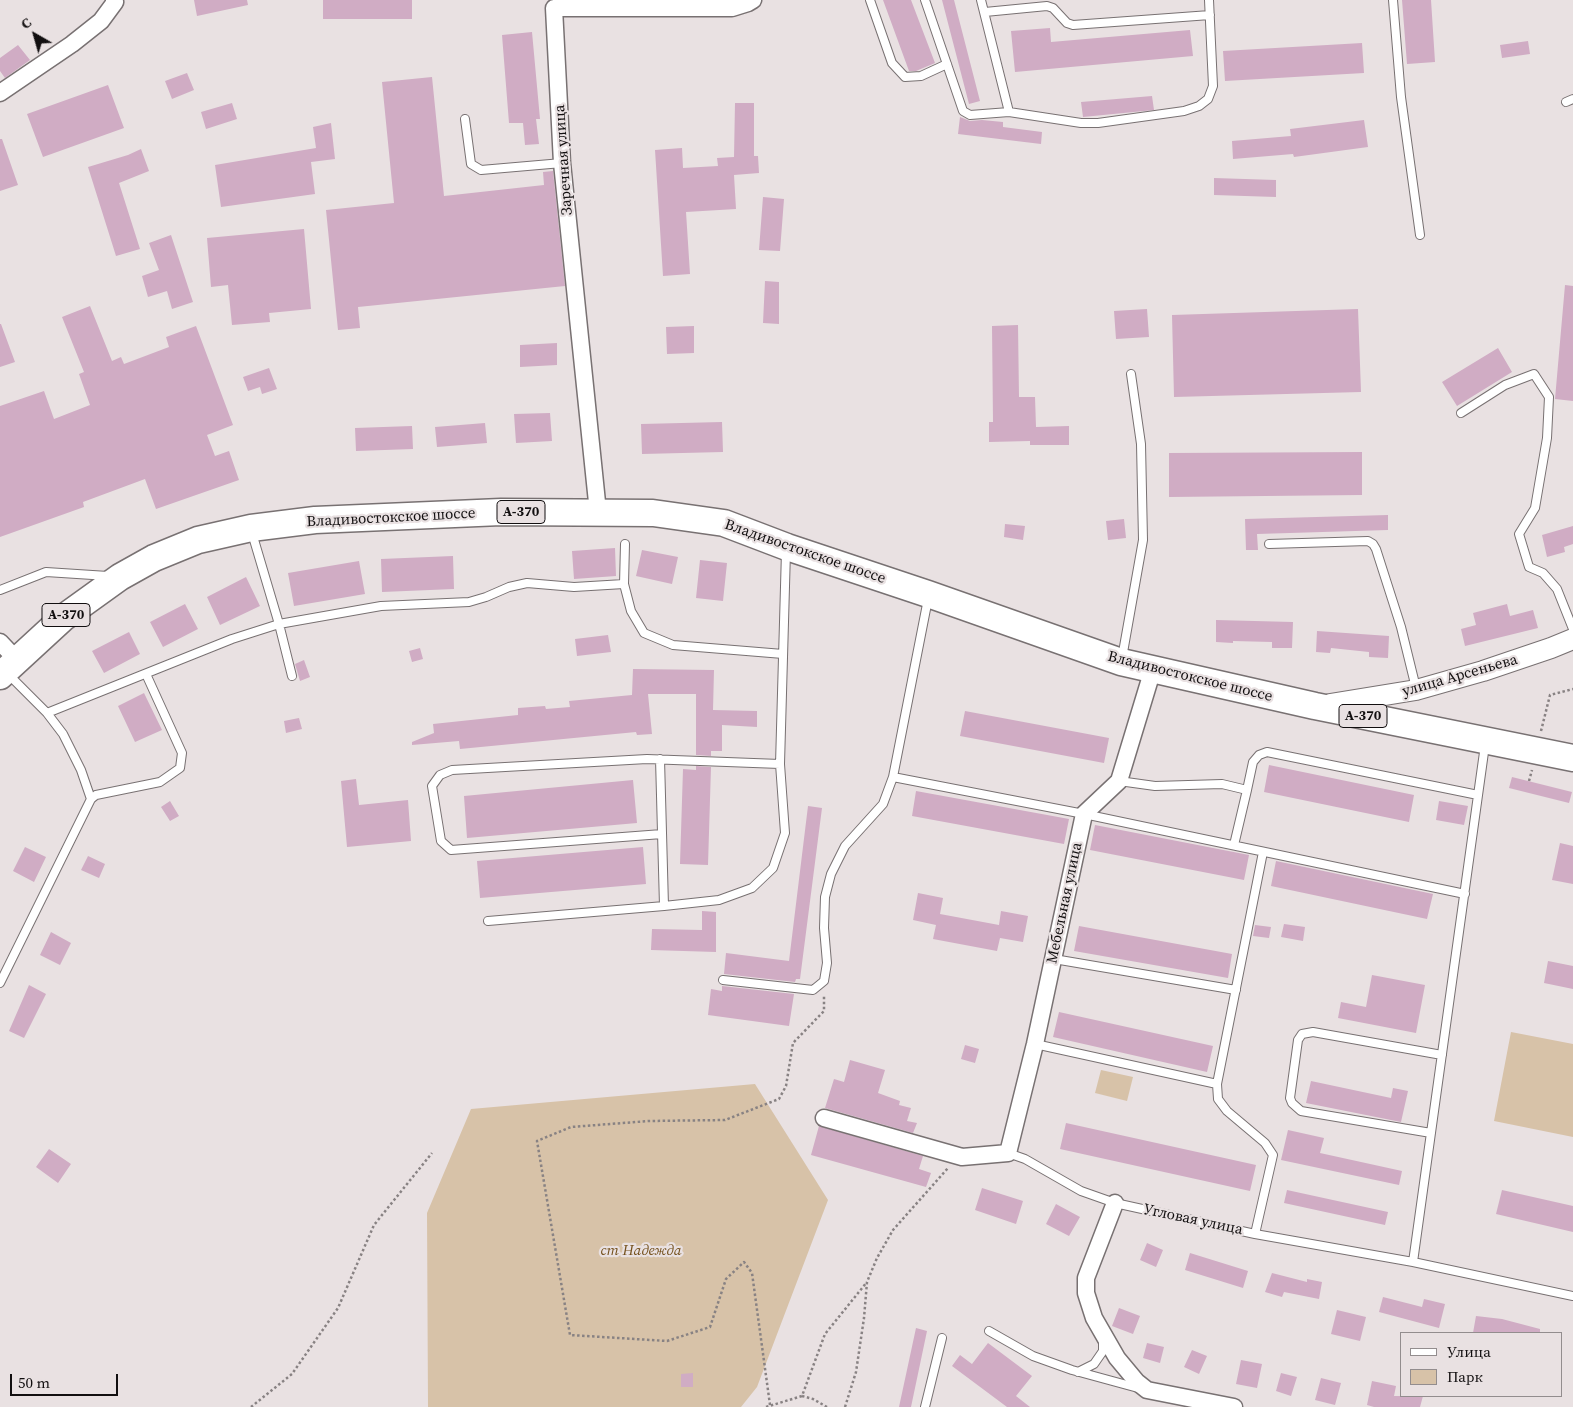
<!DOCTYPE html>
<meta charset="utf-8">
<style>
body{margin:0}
#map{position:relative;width:1573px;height:1407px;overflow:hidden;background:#e9e1e2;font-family:"Source Serif 4",serif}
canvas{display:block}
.legend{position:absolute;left:1400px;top:1332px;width:162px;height:65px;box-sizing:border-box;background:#e9e1e2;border:1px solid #938d8e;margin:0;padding:6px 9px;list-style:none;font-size:15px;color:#120f10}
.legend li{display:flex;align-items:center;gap:10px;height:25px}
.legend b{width:25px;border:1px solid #938d8e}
.north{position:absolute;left:10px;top:10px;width:50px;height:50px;-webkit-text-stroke:4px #e9e1e2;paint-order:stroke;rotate:322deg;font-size:14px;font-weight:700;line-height:20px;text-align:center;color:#120f10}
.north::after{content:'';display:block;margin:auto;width:18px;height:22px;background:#120f10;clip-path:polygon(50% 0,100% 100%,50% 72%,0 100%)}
.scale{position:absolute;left:10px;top:1374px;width:108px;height:22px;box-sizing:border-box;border:2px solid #120f10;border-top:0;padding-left:6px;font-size:15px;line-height:18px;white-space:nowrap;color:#120f10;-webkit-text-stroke:4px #e9e1e2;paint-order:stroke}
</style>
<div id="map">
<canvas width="1573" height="1407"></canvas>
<ul class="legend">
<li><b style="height:6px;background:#fff"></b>Улица</li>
<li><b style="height:14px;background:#d7c2a8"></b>Парк</li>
</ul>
<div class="north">С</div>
<div class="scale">50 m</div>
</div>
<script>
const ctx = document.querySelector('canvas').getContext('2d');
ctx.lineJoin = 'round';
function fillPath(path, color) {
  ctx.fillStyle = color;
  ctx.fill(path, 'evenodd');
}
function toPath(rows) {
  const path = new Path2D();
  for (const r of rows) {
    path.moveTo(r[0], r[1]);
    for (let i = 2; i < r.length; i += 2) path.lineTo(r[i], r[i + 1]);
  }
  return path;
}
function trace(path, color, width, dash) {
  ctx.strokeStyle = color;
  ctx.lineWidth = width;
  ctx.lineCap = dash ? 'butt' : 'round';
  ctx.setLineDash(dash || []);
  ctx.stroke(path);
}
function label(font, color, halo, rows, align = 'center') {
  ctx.font = font + ' "Source Serif 4",serif';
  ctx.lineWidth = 4.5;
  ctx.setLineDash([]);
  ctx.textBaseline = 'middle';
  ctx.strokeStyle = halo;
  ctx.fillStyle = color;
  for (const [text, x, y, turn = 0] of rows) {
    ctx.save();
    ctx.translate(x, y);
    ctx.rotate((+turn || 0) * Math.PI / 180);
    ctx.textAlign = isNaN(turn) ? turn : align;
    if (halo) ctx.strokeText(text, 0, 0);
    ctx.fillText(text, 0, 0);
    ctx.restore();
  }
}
fillPath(toPath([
 [1511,1032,1573,1044,1573,1137,1494,1121],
 [1101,1070,1133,1077,1127,1101,1095,1093],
 [755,1084,828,1200,757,1387,741,1407,428,1407,427,1213,471,1109]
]), '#d7c2a8');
fillPath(toPath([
 [194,0,247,0,248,5,197,16],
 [323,0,412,0,412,19,323,19],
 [883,0,911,0,935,63,916,71,909,71],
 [942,0,954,0,980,101,969,104],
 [1402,0,1431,0,1435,62,1407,64],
 [1050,28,1051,42,1190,30,1193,56,1015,72,1011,31],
 [532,32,540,119,536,119,539,144,525,145,523,123,509,123,502,35],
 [1528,41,1530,54,1502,58,1500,45],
 [1362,43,1364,73,1225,81,1223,51],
 [18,45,30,60,5,78,0,71,0,58],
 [187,73,194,90,172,99,165,81],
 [432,77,444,196,544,185,543,172,553,171,565,286,358,307,360,328,338,330,326,210,394,203,382,82],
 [108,85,124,128,43,157,27,114],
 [1152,96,1154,110,1083,117,1081,102],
 [232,103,237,119,206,129,201,112],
 [735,103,754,103,754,156,758,156,759,173,734,175,736,209,686,212,690,274,663,276,655,150,682,148,683,168,718,166,717,158,734,157],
 [960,117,970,121,982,120,1003,122,1003,127,1042,132,1041,144,958,134],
 [1364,120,1368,147,1294,157,1293,154,1233,159,1232,141,1291,136,1290,129],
 [331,123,335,159,311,162,315,194,221,207,215,165,316,148,313,127],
 [0,139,2,139,18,185,0,191],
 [141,149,149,171,119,183,140,249,116,256,88,167,128,155],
 [1214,178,1276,180,1276,197,1214,195],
 [763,197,784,199,780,251,759,250],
 [304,229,311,309,269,313,270,322,232,325,228,285,211,287,207,238],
 [171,235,193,302,172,309,167,291,148,297,142,276,159,270,149,243],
 [765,281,779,282,779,324,763,323],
 [1565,285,1573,286,1573,401,1555,399],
 [90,306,112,361,121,357,124,364,169,347,166,337,196,326,233,425,207,435,215,456,229,451,239,480,156,509,145,479,83,502,84,507,0,537,0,406,44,391,54,419,90,405,79,374,84,372,62,317],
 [1147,309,1149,337,1116,339,1114,311],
 [1358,309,1361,392,1174,397,1172,315],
 [0,324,1,324,15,362,0,367],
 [1018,325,1019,397,1035,397,1036,427,1069,426,1069,445,1030,445,1030,441,989,442,989,422,993,422,992,326],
 [694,326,694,353,667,354,666,327],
 [557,343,557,365,520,367,520,345],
 [1498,348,1512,372,1457,406,1442,382],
 [269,368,277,389,262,394,260,387,248,391,243,377],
 [550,413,552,441,516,443,514,414],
 [722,422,723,452,642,454,641,424],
 [485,423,487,443,437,447,435,427],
 [412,426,413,449,356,451,355,428],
 [1362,452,1362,495,1169,497,1169,453],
 [1388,515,1388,530,1257,534,1258,550,1246,550,1245,519],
 [1124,519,1126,538,1108,540,1106,521],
 [1005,524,1025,526,1023,540,1004,537],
 [1573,526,1573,544,1564,547,1565,552,1547,557,1542,535],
 [615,548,616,576,574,579,572,551],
 [642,550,678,557,672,584,636,576],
 [453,556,454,589,382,592,381,559],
 [700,560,727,563,723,601,696,598],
 [359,561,365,594,294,606,288,573],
 [246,577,260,606,220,625,207,597],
 [185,604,198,629,163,647,150,622],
 [1507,604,1510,616,1533,610,1538,628,1465,646,1461,629,1476,625,1473,613],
 [1216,620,1293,622,1292,648,1272,648,1272,642,1233,641,1233,643,1216,642],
 [1317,631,1389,636,1388,658,1369,657,1369,652,1331,648,1330,653,1316,652],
 [129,632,140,654,104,673,92,651],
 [608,635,611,652,577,656,575,639],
 [420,648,423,659,412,662,409,651],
 [304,660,310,677,300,681,295,664],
 [633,669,714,670,713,710,757,711,757,727,722,725,722,751,711,751,711,756,696,755,696,694,648,694,652,734,637,735,636,732,460,749,459,741,412,745,412,742,434,733,433,724,518,715,518,708,545,706,546,709,570,707,569,701,632,695],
 [144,693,162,730,135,742,118,706],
 [965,711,1109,738,1104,763,960,736],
 [299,718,302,729,286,733,284,721],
 [1269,765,1414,795,1409,822,1264,792],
 [696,766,711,767,708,865,680,864,683,769,696,770],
 [1512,777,1572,792,1569,803,1509,788],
 [356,779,359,805,408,800,411,841,347,847,341,781],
 [633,780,637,823,467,838,464,796],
 [916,791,1069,819,1064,844,912,816],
 [170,801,179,816,170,821,161,807],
 [1439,801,1468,806,1464,825,1436,820],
 [808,806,822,808,800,979,796,979,795,982,724,974,726,953,789,961],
 [1095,825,1249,855,1244,880,1090,850],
 [1560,843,1573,846,1573,884,1552,880],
 [25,847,46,857,34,882,13,871],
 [643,847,646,884,480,898,477,861],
 [88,856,105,864,99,878,81,870],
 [1276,861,1433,894,1427,919,1271,886],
 [918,893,943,898,940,914,999,925,1001,911,1028,916,1023,942,1000,938,997,951,933,939,936,925,913,920],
 [702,911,716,912,716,952,651,950,652,929,702,930],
 [1284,924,1305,927,1303,941,1281,937],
 [1255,925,1271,927,1269,938,1253,936],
 [1079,926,1232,954,1228,978,1074,951],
 [51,932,71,943,60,965,40,955],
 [1548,961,1573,966,1573,989,1544,983],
 [1372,975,1425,985,1416,1033,1338,1018,1341,1002,1366,1007],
 [29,985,46,994,24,1038,9,1031],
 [722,986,794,994,789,1026,708,1015,711,989,722,991],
 [1059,1012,1213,1046,1207,1072,1053,1037],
 [965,1045,979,1049,975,1063,961,1059],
 [850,1060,885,1070,878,1093,900,1101,899,1105,911,1108,907,1121,917,1123,913,1133,825,1108,834,1079,844,1082],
 [1311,1081,1391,1098,1393,1088,1408,1091,1401,1122,1306,1103],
 [1066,1123,1256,1165,1250,1191,1060,1149],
 [819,1126,923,1156,919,1169,931,1173,926,1187,811,1155],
 [1288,1130,1324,1138,1320,1153,1402,1171,1399,1185,1281,1160],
 [49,1149,71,1164,58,1183,36,1167],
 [982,1188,1023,1201,1016,1224,975,1210],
 [1287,1190,1388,1212,1385,1225,1284,1203],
 [1502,1190,1573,1206,1573,1232,1496,1214],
 [1056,1204,1080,1217,1069,1236,1046,1224],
 [1147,1243,1163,1250,1156,1267,1140,1260],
 [1190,1253,1248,1271,1243,1288,1185,1270],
 [1272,1273,1307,1282,1307,1279,1322,1282,1319,1299,1284,1292,1282,1297,1265,1292],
 [1383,1297,1422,1307,1424,1299,1445,1304,1439,1328,1379,1312],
 [1119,1308,1140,1316,1133,1334,1112,1326],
 [1337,1310,1366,1317,1360,1341,1331,1334],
 [1476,1316,1502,1319,1540,1329,1540,1333,1473,1333],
 [916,1328,927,1331,911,1407,899,1407],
 [988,1343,1032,1376,1016,1396,1030,1407,1007,1407,952,1366,960,1355,972,1364],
 [1147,1343,1164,1347,1160,1363,1143,1358],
 [1192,1350,1207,1356,1199,1374,1184,1367],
 [1241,1360,1262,1364,1257,1388,1236,1384],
 [693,1373,693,1387,681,1387,681,1374],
 [1281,1373,1297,1377,1291,1396,1276,1391],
 [1321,1378,1341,1383,1335,1405,1315,1400],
 [1372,1381,1396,1386,1394,1396,1423,1396,1420,1407,1374,1407,1367,1405]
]), '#d0acc4');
const service = toPath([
 [870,0,892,63,905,77,921,76,947,64],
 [925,0,963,111,970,115,1009,112],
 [981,0,1009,112,1081,123,1098,123,1184,111,1199,106,1208,99,1213,86,1209,0],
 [1393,0,1401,97,1420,235],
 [985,12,1047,6,1053,8,1067,23,1073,25,1210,15],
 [1566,102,1573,99],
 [465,119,471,164,481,170,562,163],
 [1461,413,1505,385,1534,374,1549,397,1547,438,1535,508,1519,534,1529,567,1543,573,1557,589,1573,629],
 [252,533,279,624,292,676],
 [625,544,624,584,631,611,644,633,673,645,783,654],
 [1269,544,1368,541,1373,544,1376,549,1401,627,1416,688],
 [0,590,46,572,108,576],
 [1122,658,1143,540,1141,444,1131,374],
 [8,674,47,713,63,734,81,770,91,799],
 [47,713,232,639,279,624,381,606,469,602,486,597,509,587,527,583,574,587,624,584],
 [660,759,664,906],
 [893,777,1084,814,1465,894],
 [1119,781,1155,786,1222,784,1247,790,1253,762,1259,755,1267,752,1478,795],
 [662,834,451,850,441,841,432,786,440,775,452,770,647,759,780,764],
 [1234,845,1247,790],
 [488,921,664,906,719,900,752,888,773,868,785,833,780,764,786,551],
 [1054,959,1236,990],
 [723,980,813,990,824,981,827,963,824,928,825,897,831,874,845,846,883,804,893,777,928,599],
 [0,983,91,799,96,795,160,782,180,768,182,753,146,674],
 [1035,1044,1217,1084],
 [1431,1133,1301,1111,1292,1103,1290,1098,1298,1040,1302,1034,1313,1032,1442,1055],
 [1008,1153,1025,1159,1081,1191,1115,1203,1255,1234,1413,1262,1573,1296],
 [1255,1234,1273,1155,1265,1143,1227,1111,1218,1099,1217,1084,1263,852],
 [1413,1262,1485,745],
 [989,1331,1033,1356,1072,1370,1138,1388],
 [1078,1372,1094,1364,1103,1351,1103,1342],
 [925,1407,942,1338]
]);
const minor = toPath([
 [0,93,72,44,101,21,115,2,114,0],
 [598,512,562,163,554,8,732,8,748,3,753,0],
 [0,642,17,660],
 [824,1118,962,1157,1008,1153,1035,1044,1084,814,1119,781,1153,669],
 [1115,1203,1086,1278,1086,1293,1094,1318,1117,1358,1137,1382,1147,1390,1234,1407]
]);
const tertiary = toPath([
 [1330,704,1416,690,1483,671,1551,648,1573,639]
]);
const trunk = toPath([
 [0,676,63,618,120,577,154,558,198,540,251,528,315,520,501,512,653,513,724,523,787,547,928,594,1121,662,1315,706,1573,758]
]);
trace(service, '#787172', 10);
trace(minor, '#787172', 19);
trace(tertiary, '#787172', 22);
trace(trunk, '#787172', 29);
trace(toPath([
 [1541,731,1550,695,1573,689],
 [1529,781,1532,770],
 [770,1405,752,1273,744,1262,726,1279,710,1327,667,1341,570,1335,537,1141,571,1127,649,1121,725,1120,779,1099,786,1086,793,1043,824,1011,824,995],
 [251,1407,292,1374,338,1308,374,1225,432,1153],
 [766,1407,802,1396],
 [827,1407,813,1399,802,1396,825,1334,867,1282],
 [845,1407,856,1372,864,1318,867,1282,877,1258,893,1230,948,1168]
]), '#888283', 2.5, [2.5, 2.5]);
trace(service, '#fff', 8);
trace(minor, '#fff', 16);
trace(tertiary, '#fff', 20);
trace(trunk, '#fff', 26);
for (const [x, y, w] of [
 [521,512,48],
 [66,615,48],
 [1363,716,48]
]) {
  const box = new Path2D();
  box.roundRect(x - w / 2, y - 11.5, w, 23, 4);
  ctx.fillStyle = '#e9e1e2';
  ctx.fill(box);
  trace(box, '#120f10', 1);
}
label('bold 14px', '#120f10', null, [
 ["А-370",521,512],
 ["А-370",66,615],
 ["А-370",1363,716]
]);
label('15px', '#120f10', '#e9e1e2', [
 ["Заречная улица",564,160,-94],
 ["Владивостокское шоссе",391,518,-3],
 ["Владивостокское шоссе",805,552,19],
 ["улица Арсеньева",1460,676,-16],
 ["Владивостокское шоссе",1190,677,14],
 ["Мебельная улица",1065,903,-78],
 ["Угловая улица",1193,1220,12]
]);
label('italic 15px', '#74501c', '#e9e1e2', [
 ["ст Надежда",641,1251]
]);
</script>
